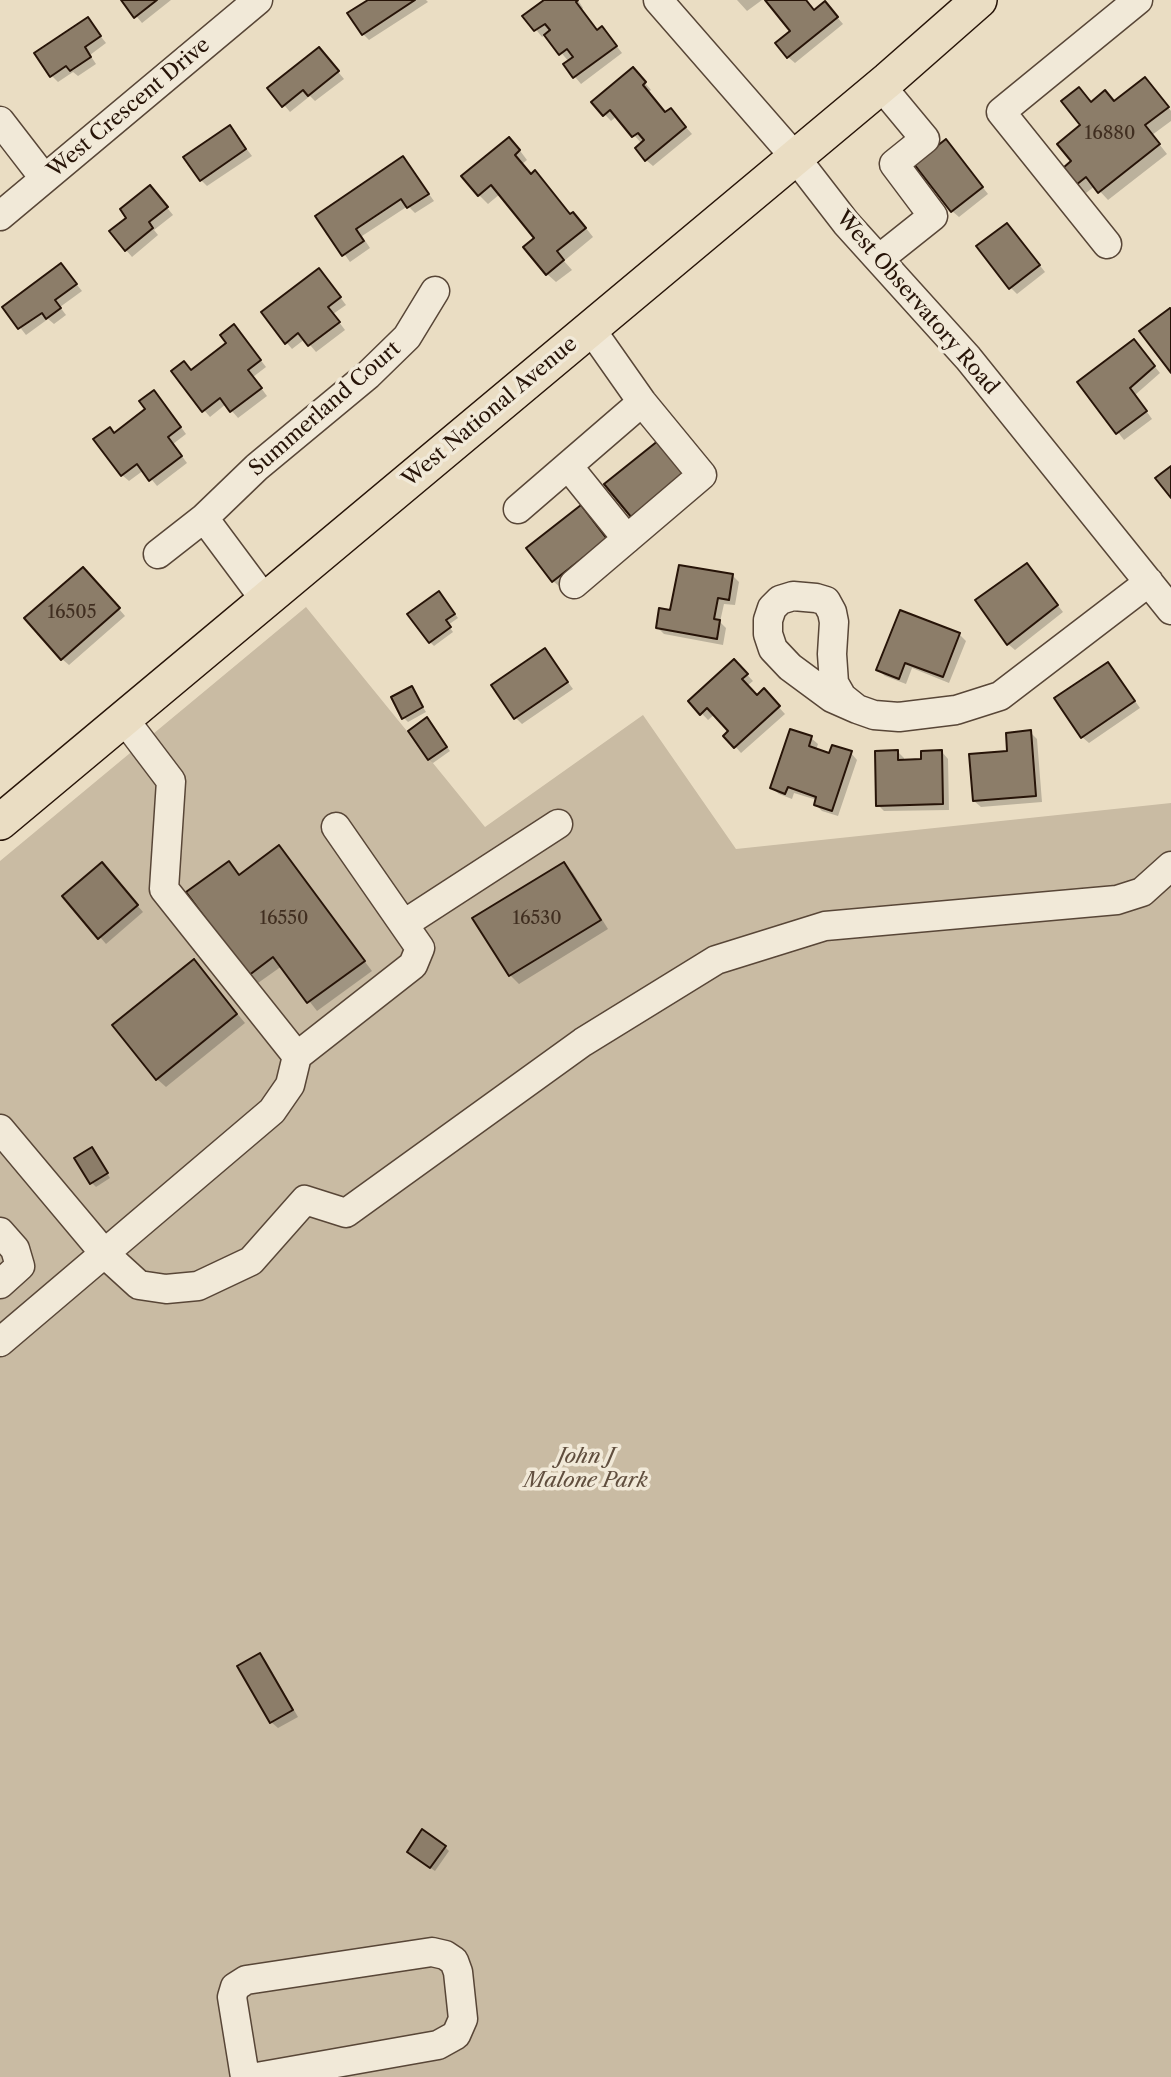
<!DOCTYPE html>
<style>
body{margin:0}
canvas{display:block;background:#eaddc3}
</style>
<canvas width="1171" height="2077"></canvas>
<script>
const ctx = document.querySelector('canvas').getContext('2d');
ctx.lineJoin = 'round';
function fillPath(path, color) {
  ctx.fillStyle = color;
  ctx.fill(path, 'evenodd');
}
function toPath(rows) {
  const path = new Path2D();
  for (const r of rows) {
    path.moveTo(r[0], r[1]);
    for (let i = 2; i < r.length; i += 2) path.lineTo(r[i], r[i + 1]);
  }
  return path;
}
function trace(path, color, width, dash) {
  ctx.strokeStyle = color;
  ctx.lineWidth = width;
  ctx.lineCap = dash ? 'butt' : 'round';
  ctx.setLineDash(dash || []);
  ctx.stroke(path);
}
function label(font, color, halo, rows, align = 'center') {
  ctx.font = font + ' "Libre Caslon Text",serif';
  ctx.lineWidth = 7;
  ctx.setLineDash([]);
  ctx.textBaseline = 'middle';
  ctx.strokeStyle = halo;
  ctx.fillStyle = color;
  for (const [text, x, y, turn = 0] of rows) {
    ctx.save();
    ctx.translate(x, y);
    ctx.rotate((+turn || 0) * Math.PI / 180);
    ctx.textAlign = isNaN(turn) ? turn : align;
    if (halo) ctx.strokeText(text, 0, 0);
    ctx.fillText(text, 0, 0);
    ctx.restore();
  }
}
fillPath(toPath([
 [306,607,485,827,643,715,736,849,1171,803,1171,2077,0,2077,0,861]
]), '#c9bba3');
fillPath(toPath([
 [123,0,171,0,142,23],
 [371,0,426,0,428,2,369,40,363,34],
 [547,0,578,0,583,8,581,10,598,32,608,35,622,53,581,84,565,65,569,62,546,34,542,37,525,16],
 [737,0,762,0,747,11],
 [767,0,805,0,815,12,831,10,843,24,795,63,788,57,792,31],
 [87,19,106,43,90,55,96,64,78,76,73,72,58,82,52,76],
 [325,56,344,79,315,101,310,96,290,112,270,88],
 [639,76,651,90,648,92,666,114,677,117,692,134,653,166,646,160,642,144,617,116,611,121,593,102],
 [1153,88,1171,111,1171,121,1152,135,1167,154,1108,200,1095,186,1086,193,1077,184,1073,162,1083,125,1079,89,1092,103,1114,103],
 [230,127,252,156,207,186,201,180],
 [518,148,527,160,522,164,532,176,571,216,582,223,593,237,564,261,572,270,556,282,547,274,536,238,500,194,488,204,479,195],
 [952,148,988,194,959,217,952,211],
 [403,158,434,201,415,213,408,206,362,236,370,248,350,262,317,216],
 [156,194,173,215,154,230,158,235,132,257,126,250],
 [1013,231,1045,272,1017,294,1010,287],
 [61,265,82,291,60,307,66,315,54,324,48,319,26,335,4,307],
 [325,277,346,305,333,314,345,330,316,352,305,339,292,349,286,342],
 [240,333,266,367,253,377,267,396,238,418,226,404,210,417,204,410,192,372],
 [1140,348,1160,373,1135,395,1152,419,1124,440,1079,382],
 [160,398,186,434,173,444,187,463,157,486,144,470,129,481,122,475],
 [581,508,612,546,560,587,553,581],
 [1027,565,1063,612,1015,650,1008,644],
 [90,575,125,616,69,665,62,659],
 [733,576,739,582,735,605,724,604,720,622,726,628,723,645,664,634,658,628,672,612],
 [443,597,458,618,448,625,453,632,434,646,430,642],
 [959,634,966,641,949,683,912,668,906,684,885,676,878,670],
 [545,651,573,689,522,724,516,718],
 [734,661,753,681,747,686,757,697,764,691,785,714,741,753,726,736,731,732,715,714,708,720,690,701],
 [1114,671,1140,708,1089,743,1082,737],
 [411,688,426,712,408,722,404,718],
 [431,723,450,751,433,763,429,759],
 [1030,732,1037,739,1042,802,981,807,974,801],
 [811,738,818,744,816,750,830,755,851,753,857,760,838,816,822,811,816,805,817,800,794,793,792,799,779,794,772,788],
 [898,752,904,758,904,761,922,761,942,752,948,759,949,810,884,811,878,805],
 [279,848,372,971,317,1011,282,966,258,983,249,974,229,863,240,876],
 [564,864,573,873,608,929,519,984,510,975],
 [108,871,143,912,106,944,65,896],
 [202,971,245,1023,166,1087,157,1079],
 [95,1153,110,1178,96,1187,92,1183],
 [260,1655,266,1661,298,1717,278,1728,271,1722],
 [445,1847,449,1851,435,1871,413,1856]
]), '#0003');
const building = toPath([
 [121,0,157,0,134,18,121,0],
 [368,0,415,0,362,35,347,13,368,0],
 [544,0,578,0,576,2,597,30,602,26,617,46,573,78,563,64,573,57,567,49,559,55,544,35,550,30,545,24,534,31,522,16,544,0],
 [765,0,806,0,814,10,825,1,838,17,787,58,775,43,790,31,765,0],
 [88,17,101,36,85,47,91,57,70,71,66,66,50,77,34,53,88,17],
 [319,47,339,71,308,96,303,90,282,107,267,88,319,47],
 [633,67,646,82,643,85,665,112,671,108,686,127,645,161,635,148,644,140,638,133,632,137,610,110,603,116,591,102,633,67],
 [1145,77,1169,107,1145,125,1160,144,1098,193,1086,177,1076,185,1063,168,1071,161,1057,144,1080,125,1061,101,1079,87,1091,102,1105,90,1114,101,1145,77],
 [230,125,246,149,200,181,183,157,230,125],
 [509,137,520,150,515,155,531,174,535,170,570,214,573,212,586,228,557,251,564,260,546,275,523,247,534,238,491,185,478,196,461,176,509,137],
 [946,139,983,187,951,212,914,164,946,139],
 [403,156,429,194,407,208,401,199,356,229,364,241,342,256,315,216,403,156],
 [150,185,168,207,149,222,153,228,125,251,109,231,126,218,120,209,150,185],
 [1007,223,1040,265,1009,289,976,246,1007,223],
 [61,263,77,284,55,300,61,308,46,319,42,313,18,329,2,307,61,263],
 [319,268,341,297,328,307,340,322,308,346,298,333,285,344,261,312,319,268],
 [1170,308,1171,309,1171,373,1139,331,1170,308],
 [234,324,261,360,248,370,262,388,230,412,220,398,202,412,171,371,184,361,191,370,226,343,220,335,234,324],
 [1134,339,1155,366,1130,388,1147,411,1116,434,1077,382,1134,339],
 [154,390,181,427,168,437,182,456,149,481,137,464,121,476,93,439,110,427,114,433,145,409,139,401,154,390],
 [659,440,685,473,631,517,604,484,659,440],
 [1171,466,1171,498,1155,478,1171,466],
 [581,505,607,539,552,582,526,548,581,505],
 [1027,563,1058,605,1007,645,975,600,1027,563],
 [679,565,733,574,729,600,718,598,714,619,720,620,717,639,656,628,659,608,670,610,679,565],
 [83,567,120,608,61,660,24,618,83,567],
 [439,591,455,614,446,620,451,627,429,643,407,614,439,591],
 [900,610,960,633,943,677,905,663,899,679,876,670,900,610],
 [545,648,568,682,514,719,491,685,545,648],
 [734,659,748,674,742,679,757,695,764,688,780,706,734,748,723,736,728,731,707,708,700,715,688,701,734,659],
 [1108,662,1135,701,1081,738,1054,698,1108,662],
 [412,686,423,707,402,719,391,697,412,686],
 [427,717,447,747,428,760,408,731,427,717],
 [790,729,812,736,809,746,829,753,832,745,852,751,832,811,814,805,816,797,788,787,785,794,770,788,790,729],
 [1031,730,1036,796,973,801,969,754,1007,751,1006,733,1031,730],
 [898,750,898,760,921,759,921,751,942,750,943,804,876,806,875,751,898,750],
 [279,845,365,961,307,1003,273,957,248,976,186,892,229,861,239,875,279,845],
 [102,862,138,905,98,939,62,896,102,862],
 [564,862,601,920,509,976,472,918,564,862],
 [194,959,237,1014,156,1080,112,1025,194,959],
 [92,1147,108,1173,90,1184,74,1158,92,1147],
 [260,1653,293,1710,270,1723,237,1666,260,1653],
 [422,1829,446,1846,430,1868,407,1852,422,1829]
]);
fillPath(building, '#8c7d69');
trace(building, '#271408', 2);
const minor = toPath([
 [658,0,795,157,846,223,968,358,1171,610],
 [0,121,44,178],
 [0,216,258,0],
 [1107,244,1001,112,1138,0],
 [879,259,933,216,894,164,925,139,881,86],
 [568,466,627,539],
 [518,509,642,402],
 [204,518,265,600],
 [158,554,204,518,257,467,368,375,407,337,435,291],
 [574,584,702,475,642,402,590,328],
 [857,709,842,697,834,683,832,654,834,622,832,612,826,601,816,598,793,596,780,600,772,608,768,620,768,634,773,649,790,667,832,698,857,709,874,715,899,717,956,710,1000,696,1149,582],
 [404,924,558,824],
 [297,1056,413,965,420,948,336,827],
 [0,1129,105,1254,139,1285,166,1289,198,1286,251,1261,305,1200,346,1213,583,1042,716,960,825,926,1117,900,1142,892,1171,866],
 [0,1232,15,1249,20,1266,0,1284],
 [0,1342,272,1111,290,1085,297,1056,164,889,171,781,124,719],
 [245,2077,232,1997,235,1987,246,1980,432,1952,445,1955,454,1961,458,1972,463,2019,456,2035,438,2045,257,2077]
]);
const major = toPath([
 [0,822,888,80,979,0]
]);
trace(minor, '#584637', 31);
trace(major, '#271408', 38);
trace(minor, '#f1e9d8', 28);
trace(major, '#eaddc3', 35);
label('18px', '#402e20', null, [
 ["16880",1110,134],
 ["16505",72,613],
 ["16550",284,919],
 ["16530",537,919]
]);
label('21px', '#271408', '#f1e9d8', [
 ["West Crescent Drive",129,108,-40],
 ["West Observatory Road",917,303,49],
 ["Summerland Court",325,409,-41],
 ["West National Avenue",490,412,-40]
]);
label('italic 21px', '#604e3e', '#f1e9d8', [
 ["John J",586,1457],
 ["Malone Park",586,1481]
]);
</script>
